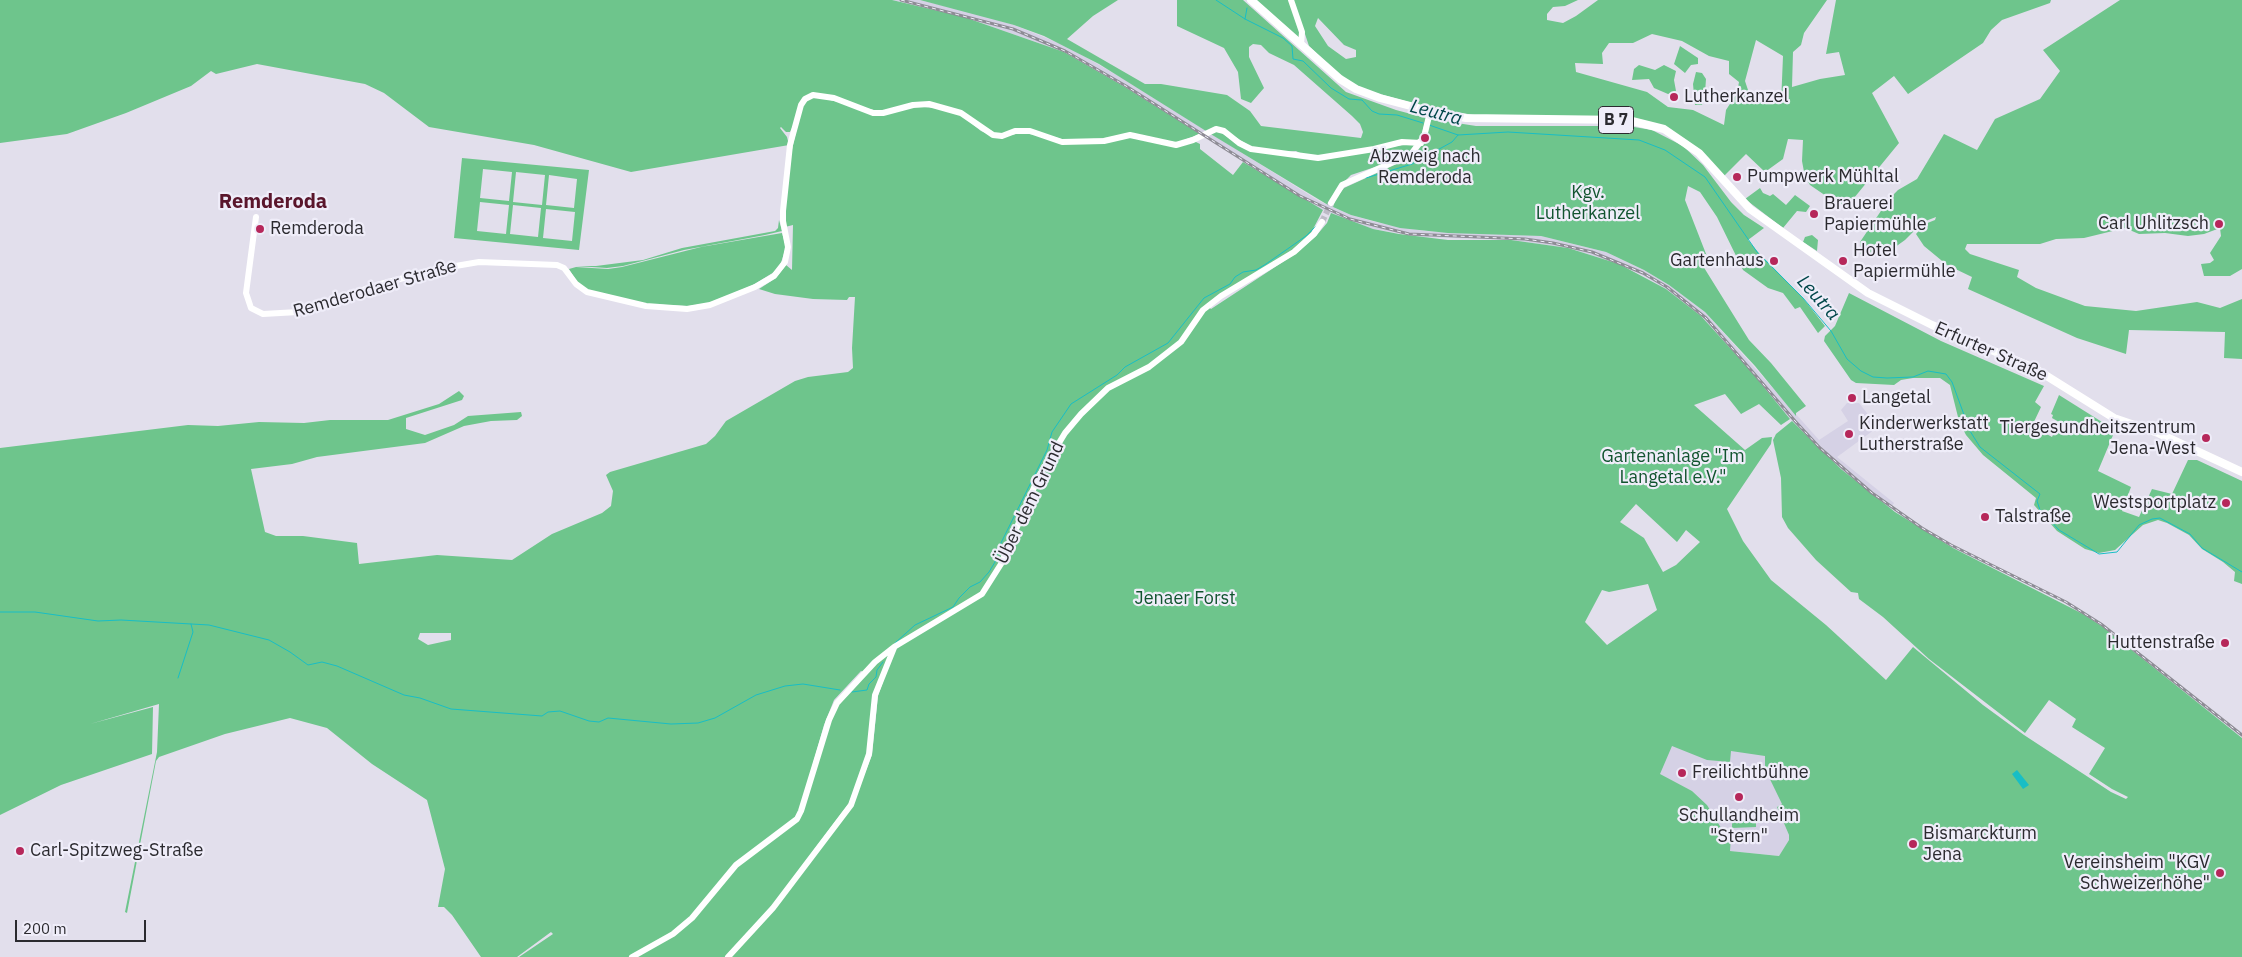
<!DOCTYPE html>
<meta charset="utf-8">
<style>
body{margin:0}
#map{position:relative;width:2242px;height:957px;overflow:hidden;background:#e2dfec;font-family:"IBM Plex Sans",sans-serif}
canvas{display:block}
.scale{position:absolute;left:15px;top:920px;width:131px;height:22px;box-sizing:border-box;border:2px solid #2b2a2f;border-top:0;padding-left:6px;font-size:15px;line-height:18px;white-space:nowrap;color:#2b2a2f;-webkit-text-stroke:4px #efedf9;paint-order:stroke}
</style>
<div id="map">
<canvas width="2242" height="957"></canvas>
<div class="scale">200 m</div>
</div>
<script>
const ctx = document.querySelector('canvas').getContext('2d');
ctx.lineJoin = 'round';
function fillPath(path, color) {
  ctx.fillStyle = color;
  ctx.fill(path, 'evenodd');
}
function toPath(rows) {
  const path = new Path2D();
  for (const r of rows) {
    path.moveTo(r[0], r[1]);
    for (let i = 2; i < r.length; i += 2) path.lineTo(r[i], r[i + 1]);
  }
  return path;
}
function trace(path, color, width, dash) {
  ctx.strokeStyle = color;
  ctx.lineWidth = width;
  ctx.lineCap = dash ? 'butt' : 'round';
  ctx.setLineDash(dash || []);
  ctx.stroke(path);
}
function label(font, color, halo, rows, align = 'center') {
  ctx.font = font + ' "IBM Plex Sans",sans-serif';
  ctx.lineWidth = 4.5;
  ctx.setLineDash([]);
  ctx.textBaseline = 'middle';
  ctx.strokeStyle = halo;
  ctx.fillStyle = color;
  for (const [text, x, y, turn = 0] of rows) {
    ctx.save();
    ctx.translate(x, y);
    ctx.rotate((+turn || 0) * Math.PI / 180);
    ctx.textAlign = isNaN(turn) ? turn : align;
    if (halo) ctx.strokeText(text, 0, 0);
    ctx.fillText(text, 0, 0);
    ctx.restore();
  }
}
fillPath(toPath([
 [892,0,920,0,966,11,1014,25,1066,46,1129,82,1319,201,1351,215,1375,222,1424,231,1541,236,1606,252,1644,270,1669,285,1705,312,1819,440,1848,421,1841,410,1847,403,1859,403,1878,427,1837,457,1894,503,1890,509,1841,469,1791,420,1750,370,1701,316,1666,289,1642,275,1619,264,1568,248,1511,240,1422,237,1373,229,1349,221,1316,207,1125,87,1064,52,964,17],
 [1654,738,1719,747,1765,746,1765,769,1783,804,1777,807,1789,835,1789,840,1779,856,1730,851,1726,837,1707,805,1692,791,1660,775]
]), '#d5d1e5');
fillPath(toPath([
 [0,0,892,0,964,17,1064,52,1125,87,1200,134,1176,143,1141,135,1068,141,1038,132,997,134,973,120,929,103,883,112,808,95,790,132,786,132,781,127,780,128,787,137,789,145,631,172,534,145,429,127,384,93,365,84,257,64,216,74,211,71,191,86,126,113,67,134,0,143],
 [920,0,1118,0,1093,16,1067,39,1145,84,1161,84,1227,95,1250,111,1261,126,1361,138,1363,132,1360,124,1352,116,1294,65,1269,53,1261,45,1253,44,1249,47,1249,57,1264,88,1251,103,1241,99,1238,72,1224,48,1177,26,1177,0,1243,0,1346,92,1396,110,1426,118,1421,137,1417,140,1344,154,1306,156,1296,151,1284,152,1256,150,1229,133,1206,131,1099,64,1044,36,1014,25],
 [1254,0,1578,0,1565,6,1553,7,1547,14,1547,20,1563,23,1576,16,1598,0,1827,0,1804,33,1801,45,1793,52,1792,87,1820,79,1845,75,1839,52,1826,54,1836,0,2051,0,2050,3,2002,20,1991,30,1983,43,1908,94,1894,76,1872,93,1899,143,1845,209,1810,185,1805,177,1802,161,1803,140,1788,139,1783,159,1765,172,1746,154,1723,177,1708,161,1654,123,1474,115,1431,108,1365,90,1341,77,1309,46,1303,28,1299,30,1300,39],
 [1318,18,1344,45,1356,50,1356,57,1346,59,1328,46,1315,26],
 [1652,34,1682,41,1709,56,1729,61,1729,74,1739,82,1737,93,1726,110,1724,125,1693,110,1668,107,1647,92,1576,72,1575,63,1603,64,1602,53,1609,43,1633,43],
 [1756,40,1783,56,1781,104,1748,90,1745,81],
 [2120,0,2242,0,2242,269,2230,276,2204,276,2201,264,2210,263,2214,260,2210,253,2221,236,2220,228,2204,234,2188,236,2165,233,2139,234,2125,228,2084,238,2056,239,2040,244,1967,244,1965,249,1970,254,2019,270,2017,277,2036,288,2085,306,2136,311,2197,302,2220,308,2242,299,2242,359,2224,358,2225,332,2129,330,2126,354,2077,338,1968,289,1972,277,1947,265,1924,246,1916,234,1925,224,1935,220,1936,217,1923,222,1905,240,1884,255,1876,256,1860,254,1860,242,1889,199,1898,190,1917,179,1944,134,1977,150,1995,119,2040,99,2060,71,2043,50],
 [1680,46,1698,58,1698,64,1691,65,1685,73,1674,64],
 [1639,65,1655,70,1664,65,1676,71,1674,80,1676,91,1668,94,1654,88,1649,79,1632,80,1634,69],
 [1696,72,1702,73,1706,79,1705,93,1702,105,1695,105,1693,84],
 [818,97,833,99,873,115,883,115,914,106,944,109,961,115,981,131,997,138,1021,133,1037,135,1062,143,1104,142,1130,137,1176,146,1194,141,1200,144,1200,149,1233,175,1243,162,1323,210,1311,233,1293,250,1218,296,1206,305,1211,309,1295,254,1316,236,1327,223,1331,213,1373,229,1399,234,1448,240,1511,240,1568,248,1619,264,1666,289,1701,316,1750,370,1790,419,1781,425,1759,404,1741,414,1725,394,1694,405,1745,450,1762,438,1772,437,1771,444,1727,509,1743,541,1771,580,1826,625,1886,680,1913,647,1983,705,2024,735,2111,792,2126,799,2128,797,2112,789,2089,774,2105,748,2072,727,2076,719,2049,700,2025,733,1929,659,1883,617,1859,599,1858,593,1851,592,1816,560,1788,528,1782,517,1781,478,1773,440,1776,434,1792,421,1841,469,1895,512,1953,548,2083,614,2103,627,2242,738,2242,957,731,957,774,910,852,806,872,755,878,696,884,679,881,678,874,694,868,754,849,803,772,906,726,957,635,957,673,936,693,920,737,866,797,819,806,802,834,709,842,696,866,673,861,671,834,700,824,725,800,809,795,818,735,864,690,918,672,933,629,957,519,957,553,934,551,932,517,957,481,957,452,915,444,907,438,907,445,869,427,800,372,764,327,728,290,718,225,734,159,757,156,761,127,913,125,912,157,752,159,704,90,724,153,707,152,754,61,785,0,815,0,448,188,425,218,426,259,422,304,423,330,420,388,420,439,404,459,391,464,396,462,400,406,418,406,429,425,435,454,425,468,416,521,412,522,416,517,420,491,421,464,426,425,443,317,457,292,464,251,469,265,532,276,536,303,536,357,543,359,564,437,555,512,560,552,534,602,513,611,506,613,491,606,475,610,472,706,444,715,436,726,421,795,381,808,377,848,372,853,368,852,348,855,297,849,297,847,300,813,299,775,294,759,289,776,278,786,265,792,270,793,225,785,227,784,221,790,158,802,106,810,98],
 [1636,504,1677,542,1686,530,1700,542,1676,565,1663,572,1644,538,1620,522],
 [1648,584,1657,610,1607,645,1585,622,1602,590,1609,592],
 [420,633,451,633,451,640,428,645,418,639],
 [1672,746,1707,760,1730,762,1731,751,1765,756,1765,769,1782,804,1777,807,1789,835,1789,840,1779,856,1730,851,1731,837,1726,836,1707,805,1692,791,1660,774],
 [1431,119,1476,126,1628,126,1652,130,1683,146,1703,165,1731,202,1744,215,1764,228,1748,240,1758,252,1803,298,1825,326,1818,333,1800,307,1795,309,1783,293,1768,288,1743,270,1717,217,1700,192,1688,186,1685,200,1708,259,1703,266,1749,340,1771,363,1806,406,1796,413,1796,416,1755,366,1705,312,1669,285,1644,270,1606,252,1541,236,1448,233,1400,228,1351,215,1333,207,1336,198,1344,188,1412,157,1423,144],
 [1217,130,1238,144,1314,159,1416,143,1410,152,1390,162,1351,175,1339,187,1328,205,1209,133],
 [462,158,589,170,579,250,454,238],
 [483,169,512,172,509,201,480,198],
 [516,172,545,175,542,205,513,202],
 [549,175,577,179,574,208,546,205],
 [480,202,509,205,506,234,477,231],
 [513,205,541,208,538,237,510,234],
 [546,209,575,212,572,241,543,238],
 [1760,188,1763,193,1770,196,1773,194,1786,205,1795,195,1810,206,1806,212,1797,211,1783,228,1745,199],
 [779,220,782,231,765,235,684,250,623,266,607,268,576,266,596,266,643,260,682,248,775,231,778,228],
 [782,233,786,247,779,269,753,285,711,303,688,306,646,304,588,290,577,282,569,269,576,267,608,269,622,267,701,247],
 [1812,235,1818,240,1817,251,1803,242,1805,237],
 [1849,293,1941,341,2044,386,2035,402,2041,407,2032,426,2052,437,2059,422,2052,418,2053,415,2051,414,2059,395,2110,427,2116,428,2098,471,2131,487,2122,511,2139,517,2152,489,2172,494,2188,460,2197,460,2242,481,2242,584,2234,581,2235,572,2223,562,2202,549,2189,535,2167,523,2158,520,2143,525,2115,550,2099,553,2085,549,2057,531,2034,505,2036,498,1983,455,1966,435,1959,421,1950,385,1940,378,1913,378,1901,380,1894,385,1856,383,1851,380,1824,341,1825,336,1835,326],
 [1732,818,1756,818,1756,827,1732,828]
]), '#6ec58c');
fillPath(toPath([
 [2017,770,2029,785,2023,789,2012,774]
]), '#18bec5');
trace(toPath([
 [1216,0,1245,19,1283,38,1292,46,1293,59,1303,61,1331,88,1349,99,1362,100,1372,111,1379,114,1397,115,1423,123],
 [1245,19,1247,8],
 [1429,125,1458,135,1508,132,1639,140,1665,150,1705,177,1757,252,1803,298,1831,331,1847,359,1861,371,1873,377,1887,378,1913,377,1928,371,1946,374,1952,382,1970,431,1980,447,2040,494,2037,501,2040,510,2059,530,2099,554,2117,552,2139,525,2152,519,2160,518,2190,534,2202,548,2242,572],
 [1366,178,1412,164,1452,142,1458,135],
 [0,612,35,612,98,621,121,620,209,625,269,640,290,652,308,665,322,662,337,666,404,695,420,698,451,709,542,716,548,712,560,711,589,721,599,722,608,718,671,724,698,723,715,718,756,695,785,686,803,684,840,690],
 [895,643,915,625,953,607,959,598,970,587,980,582,989,572,995,562,998,549,1047,450,1052,432,1071,404,1117,375,1125,367,1168,343,1204,298,1230,284,1235,277,1243,272,1256,270,1266,264,1306,236,1317,225],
 [178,678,193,632,191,624],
 [852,692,867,690,869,684,876,677,877,670,883,662]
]), '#18bec5', 1);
trace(toPath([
 [1322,222,1331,203]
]), '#bdbbc6', 6, [6, 3]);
trace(toPath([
 [1291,0,1302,32,1301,44],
 [1331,203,1342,185,1411,154,1424,137,1430,112],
 [256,217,246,293,251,308,263,314,298,312,377,285,438,269,479,262,557,265,564,268,576,284,587,292,646,306,687,309,710,305,755,287,774,276,785,262,788,247,783,221,783,211,790,145,801,105,805,99,813,95,834,98,873,113,883,113,913,105,929,104,961,113,993,135,1002,136,1015,131,1030,131,1062,142,1104,141,1130,135,1176,145,1193,140,1216,129,1224,131,1239,143,1251,149,1318,158,1374,149,1402,142,1421,143],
 [632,957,673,934,692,918,736,865,797,819,801,811,829,720,837,703,875,662,894,647,982,594,1001,564,1039,476,1065,433,1081,414,1108,388,1149,367,1181,342,1203,310,1221,296,1294,252,1314,234,1322,222],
 [728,957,773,908,851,805,869,754,875,695,894,648]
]), '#fff', 6);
trace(toPath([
 [1251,0,1340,79,1356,89,1380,98,1441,114,1466,118,1628,120,1664,129,1699,153,1750,209,1868,293,1932,325,2034,368,2114,418,2158,433,2242,472]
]), '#fff', 8);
const rail = toPath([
 [901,0,1013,29,1065,51,1126,86,1300,196,1350,219,1409,234,1525,239,1553,243,1592,252,1643,273,1667,287,1706,318,1795,421,1820,448,1872,493,1922,528,1951,545,2066,602,2101,624,2242,735]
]);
trace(rail, '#8e8c95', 3);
trace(rail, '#efedf9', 1, [4]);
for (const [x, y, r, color] of [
 [1674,97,5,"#b6275a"],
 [1425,138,5,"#b6275a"],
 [1737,177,5,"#b6275a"],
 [1814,214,5,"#b6275a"],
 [2219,224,5,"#b6275a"],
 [260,229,5,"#b6275a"],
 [1774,261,5,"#b6275a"],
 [1843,261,5,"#b6275a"],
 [1852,398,5,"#b6275a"],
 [1849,434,5,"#b6275a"],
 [2206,438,5,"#b6275a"],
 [2226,503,5,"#b6275a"],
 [1985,517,5,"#b6275a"],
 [2225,643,5,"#b6275a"],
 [1682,773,5,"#b6275a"],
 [1739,797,5,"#b6275a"],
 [1913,844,5,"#b6275a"],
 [20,851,5,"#b6275a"],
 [2220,873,5,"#b6275a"]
]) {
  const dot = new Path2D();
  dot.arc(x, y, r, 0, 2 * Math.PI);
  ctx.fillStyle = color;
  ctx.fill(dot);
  trace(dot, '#efedf9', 2);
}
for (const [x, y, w] of [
 [1616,120,35]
]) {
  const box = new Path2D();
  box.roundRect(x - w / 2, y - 13.5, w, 27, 4);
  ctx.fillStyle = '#efedf9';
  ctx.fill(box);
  trace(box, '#2b2a2f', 1);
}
label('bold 16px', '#2b2a2f', null, [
 ["B 7",1616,120]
]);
label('18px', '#2b2a2f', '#efedf9', [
 ["Lutherkanzel",1684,97],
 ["Abzweig nach",1425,157,"center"],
 ["Remderoda",1425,178,"center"],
 ["Pumpwerk Mühltal",1747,177],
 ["Brauerei",1824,204],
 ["Papiermühle",1824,225],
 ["Carl Uhlitzsch",2209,224,"right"],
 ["Remderoda",270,229],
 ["Hotel",1853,251],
 ["Papiermühle",1853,272],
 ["Gartenhaus",1764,261,"right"],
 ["Langetal",1862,398],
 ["Kinderwerkstatt",1859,424],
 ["Lutherstraße",1859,445],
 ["Tiergesundheitszentrum",2196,428,"right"],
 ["Jena-West",2196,449,"right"],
 ["Westsportplatz",2216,503,"right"],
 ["Talstraße",1995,517],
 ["Huttenstraße",2215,643,"right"],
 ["Freilichtbühne",1692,773],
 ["Schullandheim",1739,816,"center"],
 ["\"Stern\"",1739,837,"center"],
 ["Bismarckturm",1923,834],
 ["Jena",1923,855],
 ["Carl-Spitzweg-Straße",30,851],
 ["Vereinsheim \"KGV",2210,863,"right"],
 ["Schweizerhöhe\"",2210,884,"right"]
], 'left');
label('18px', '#11542f', '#efedf9', [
 ["Kgv.",1588,193],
 ["Lutherkanzel",1588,214],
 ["Gartenanlage \"Im",1673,457],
 ["Langetal e.V.\"",1673,478],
 ["Jenaer Forst",1185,599]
]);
label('18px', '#2b2a2f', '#efedf9', [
 ["Remderodaer Straße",375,289,-16],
 ["Erfurter Straße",1991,352,24],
 ["Über dem Grund",1030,503,-64]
]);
label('italic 19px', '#02474a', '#efedf9', [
 ["Leutra",1436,113,15],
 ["Leutra",1818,298,48]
]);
label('bold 20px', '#5a162c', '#efedf9', [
 ["Remderoda",273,202]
]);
</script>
